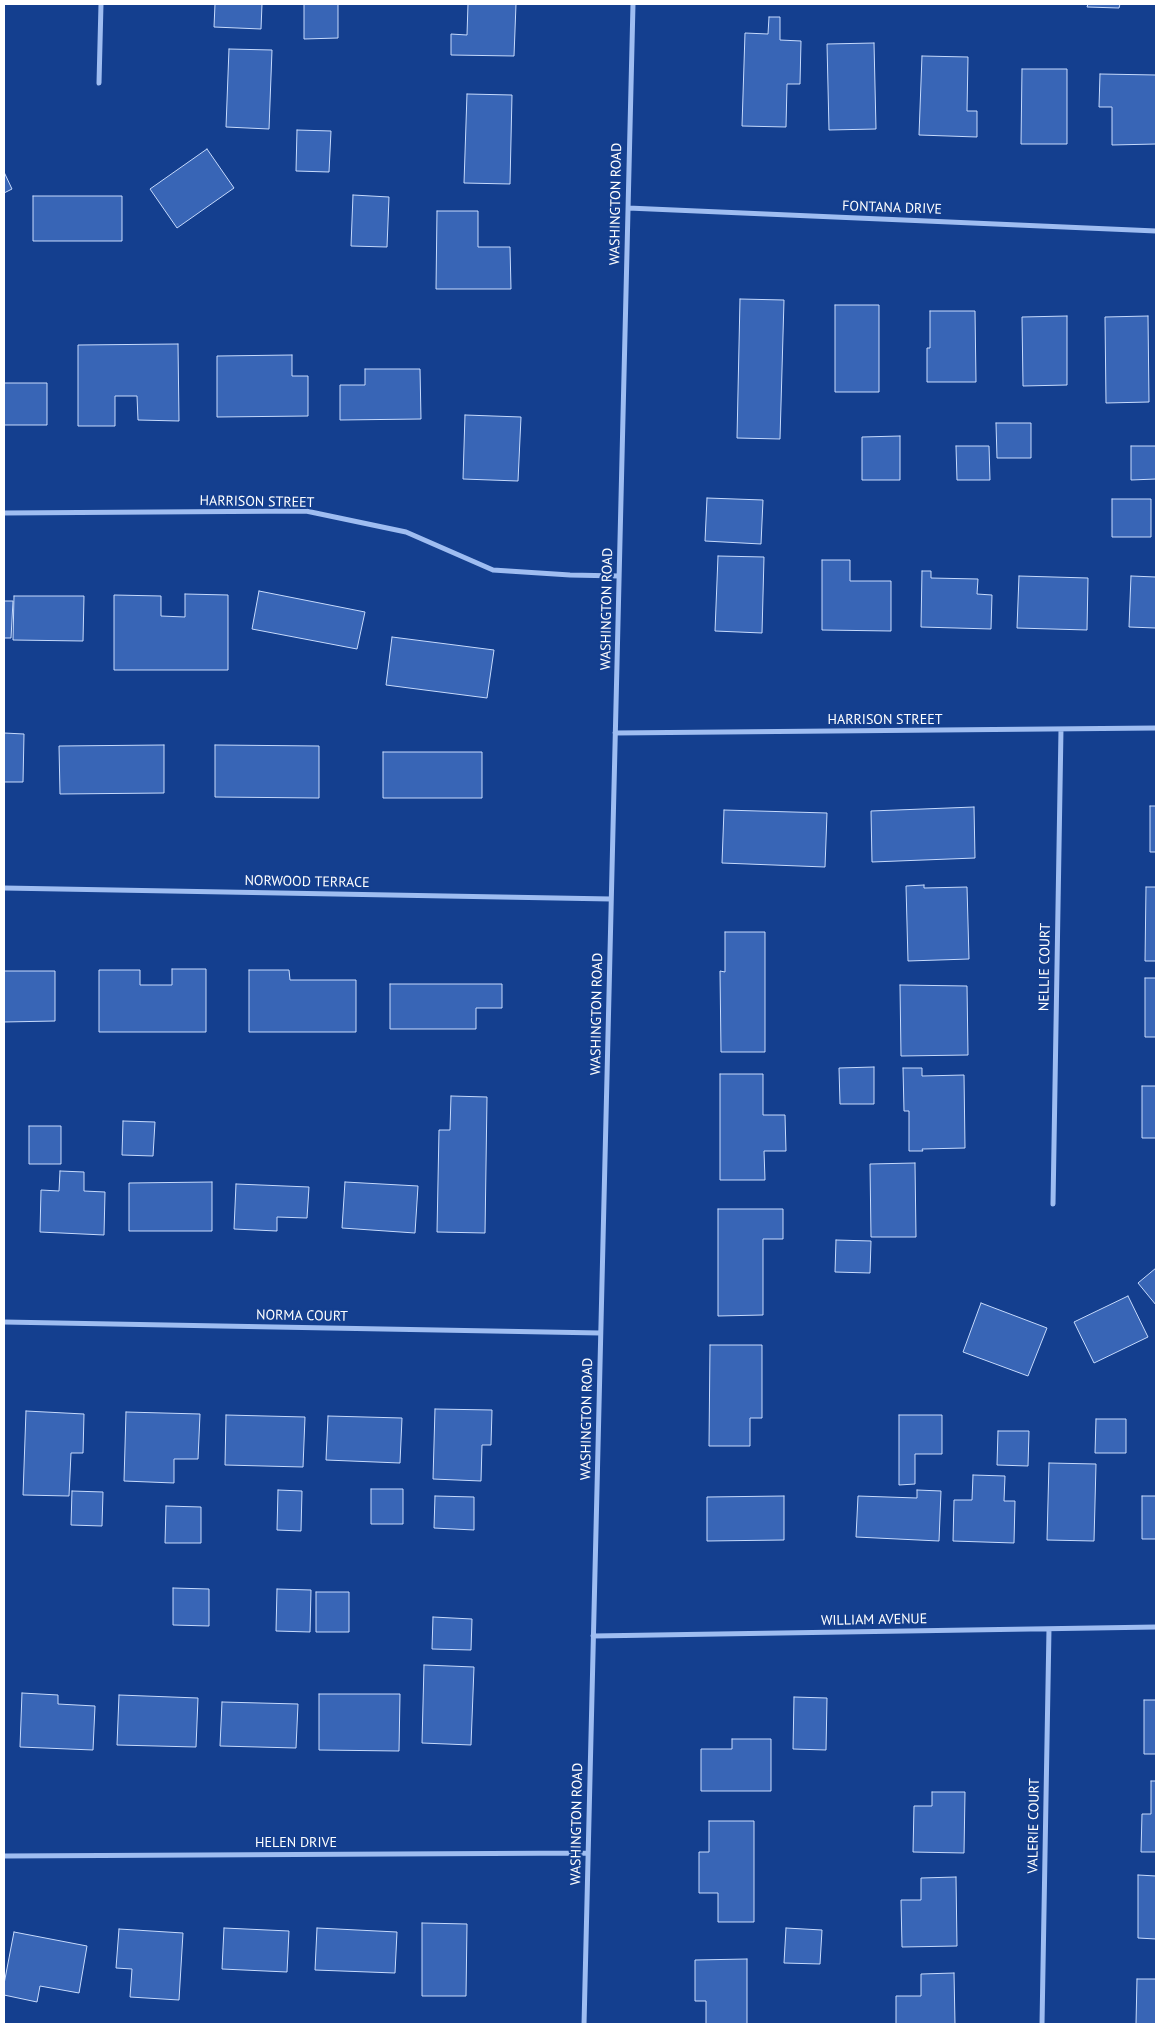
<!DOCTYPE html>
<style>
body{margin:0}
#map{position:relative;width:1160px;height:2028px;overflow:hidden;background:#143f8f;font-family:"PT Sans",sans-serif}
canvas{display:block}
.frame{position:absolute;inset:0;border:5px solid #fff;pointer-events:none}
</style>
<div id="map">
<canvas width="1160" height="2028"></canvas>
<div class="frame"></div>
</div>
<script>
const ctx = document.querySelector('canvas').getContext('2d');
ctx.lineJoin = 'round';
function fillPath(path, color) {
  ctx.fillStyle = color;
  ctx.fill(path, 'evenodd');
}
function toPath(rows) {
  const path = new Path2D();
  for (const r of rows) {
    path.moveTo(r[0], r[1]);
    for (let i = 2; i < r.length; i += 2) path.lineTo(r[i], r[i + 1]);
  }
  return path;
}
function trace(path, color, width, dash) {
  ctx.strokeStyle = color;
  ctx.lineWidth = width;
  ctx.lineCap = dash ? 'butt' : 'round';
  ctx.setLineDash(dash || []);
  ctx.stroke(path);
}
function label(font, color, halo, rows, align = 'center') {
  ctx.font = font + ' "PT Sans",sans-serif';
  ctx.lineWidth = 4.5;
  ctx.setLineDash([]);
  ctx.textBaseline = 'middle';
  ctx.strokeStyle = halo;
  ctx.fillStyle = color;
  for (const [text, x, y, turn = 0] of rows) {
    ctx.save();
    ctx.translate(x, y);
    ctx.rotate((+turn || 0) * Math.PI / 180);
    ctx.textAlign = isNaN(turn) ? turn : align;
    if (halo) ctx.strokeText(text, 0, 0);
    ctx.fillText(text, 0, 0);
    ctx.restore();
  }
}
const building = toPath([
 [215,4,262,4,261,29,214,27,215,4],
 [304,4,338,4,338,38,304,39,304,4],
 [468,4,516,4,514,56,451,55,451,34,467,35,468,4],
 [1088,4,1120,4,1119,8,1087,7,1088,4],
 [769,17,780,17,780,40,801,41,800,84,787,84,786,127,742,126,745,33,768,34,769,17],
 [874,43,876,129,829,130,827,44,874,43],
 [229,49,272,50,269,129,226,127,229,49],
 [922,56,968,57,967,111,977,111,977,137,919,135,922,56],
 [1022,69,1067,69,1067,144,1021,144,1022,69],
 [1100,74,1156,75,1156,144,1112,145,1112,107,1099,107,1100,74],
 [467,94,512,95,510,184,464,183,467,94],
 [297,130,331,131,329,172,296,171,297,130],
 [207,149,234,188,177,228,150,189,207,149],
 [4,172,12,189,4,193,4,172],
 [353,195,389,197,387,247,351,246,353,195],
 [33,196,122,196,122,241,33,241,33,196],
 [437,211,478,211,478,247,510,247,511,289,436,289,437,211],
 [740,299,784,300,780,439,737,438,740,299],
 [835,305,879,305,879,392,835,392,835,305],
 [930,311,975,311,976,382,927,382,927,348,930,348,930,311],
 [1067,316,1067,385,1023,386,1022,317,1067,316],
 [1148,316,1149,402,1106,403,1105,317,1148,316],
 [178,344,179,421,138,420,137,396,115,396,115,426,78,426,78,345,178,344],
 [292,355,292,376,308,376,308,416,217,417,217,356,292,355],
 [365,369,420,369,421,419,340,420,340,385,365,385,365,369],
 [4,383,47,383,47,425,4,425,4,383],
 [465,415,521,417,518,481,463,479,465,415],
 [996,423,1031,423,1031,458,997,458,996,423],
 [900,436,900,480,862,480,862,437,900,436],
 [956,446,989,446,990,480,957,480,956,446],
 [1131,446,1156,446,1156,479,1131,480,1131,446],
 [707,498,763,500,761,544,705,541,707,498],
 [1112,499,1151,499,1151,537,1112,537,1112,499],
 [718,556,764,557,762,633,715,631,718,556],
 [822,560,850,560,850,581,891,581,891,631,822,630,822,560],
 [922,571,931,571,931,578,978,579,977,594,992,595,991,629,921,627,922,571],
 [1019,576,1088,578,1087,630,1017,628,1019,576],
 [1131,576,1156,577,1156,628,1129,627,1131,576],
 [259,591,365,612,357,649,252,629,259,591],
 [185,594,228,595,228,670,114,670,114,595,161,596,161,616,185,617,185,594],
 [14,596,84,596,83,641,13,640,14,596],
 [4,601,13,601,11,638,4,638,4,601],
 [392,637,494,650,487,698,386,685,392,637],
 [4,733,24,734,23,782,4,782,4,733],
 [164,745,164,793,60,794,59,746,164,745],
 [215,745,319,746,319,798,215,797,215,745],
 [383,752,482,752,482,798,383,798,383,752],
 [1150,806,1156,806,1156,852,1150,852,1150,806],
 [974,807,975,858,872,862,871,811,974,807],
 [724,810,827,813,825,867,722,863,724,810],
 [924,885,924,888,967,887,969,959,908,961,906,886,924,885],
 [1146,887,1156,887,1156,961,1145,961,1146,887],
 [725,932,765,932,765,1052,721,1052,720,971,725,972,725,932],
 [172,969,206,969,206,1032,99,1032,99,970,140,970,140,985,172,985,172,969],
 [249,970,289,970,290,980,356,980,356,1032,249,1032,249,970],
 [4,971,55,971,55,1021,4,1022,4,971],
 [1145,978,1156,978,1156,1037,1145,1037,1145,978],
 [390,984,502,984,502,1008,476,1008,476,1029,390,1029,390,984],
 [900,985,967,986,968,1055,901,1056,900,985],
 [874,1067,874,1104,840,1104,839,1068,874,1067],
 [903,1068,922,1068,922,1076,964,1075,965,1148,922,1149,923,1151,909,1151,909,1111,904,1111,903,1068],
 [720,1074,763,1074,763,1115,785,1115,786,1151,764,1151,765,1180,720,1180,720,1074],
 [1142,1086,1156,1086,1156,1138,1142,1138,1142,1086],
 [451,1096,487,1097,485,1233,437,1232,439,1130,450,1130,451,1096],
 [123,1121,155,1122,153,1156,122,1155,123,1121],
 [29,1126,61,1126,61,1164,29,1164,29,1126],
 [915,1163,916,1237,871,1237,870,1164,915,1163],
 [60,1171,84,1172,84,1191,105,1192,104,1235,40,1232,41,1190,59,1191,60,1171],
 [212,1182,212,1231,129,1231,129,1183,212,1182],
 [345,1182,418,1186,415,1233,342,1228,345,1182],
 [236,1184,309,1187,307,1218,277,1217,277,1231,234,1229,236,1184],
 [718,1209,783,1209,783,1239,763,1239,763,1315,718,1316,718,1209],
 [836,1240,871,1241,870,1273,835,1272,836,1240],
 [1156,1268,1156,1305,1138,1283,1156,1268],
 [1128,1296,1148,1337,1094,1363,1074,1322,1128,1296],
 [981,1303,1047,1328,1028,1376,963,1352,981,1303],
 [710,1345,762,1345,762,1418,750,1418,750,1446,709,1446,710,1345],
 [435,1409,492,1410,491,1445,482,1445,481,1481,433,1479,435,1409],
 [26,1411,84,1414,83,1453,71,1453,69,1496,23,1495,26,1411],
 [126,1412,200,1414,198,1459,174,1459,174,1483,124,1481,126,1412],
 [226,1415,305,1417,303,1467,225,1465,226,1415],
 [899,1415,942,1415,942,1454,915,1454,915,1484,899,1485,899,1415],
 [328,1416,402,1418,400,1463,326,1460,328,1416],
 [1096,1419,1126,1419,1126,1453,1095,1453,1096,1419],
 [998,1431,1029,1431,1028,1466,997,1465,998,1431],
 [1049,1463,1096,1464,1094,1541,1047,1540,1049,1463],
 [973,1475,1005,1476,1004,1501,1015,1501,1014,1543,953,1541,954,1500,972,1500,973,1475],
 [371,1489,403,1489,403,1524,371,1524,371,1489],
 [278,1490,302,1491,301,1531,277,1530,278,1490],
 [917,1490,941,1491,939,1541,856,1537,858,1496,917,1498,917,1490],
 [72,1491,103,1492,102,1526,71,1525,72,1491],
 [435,1496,474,1497,474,1530,434,1528,435,1496],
 [784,1496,784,1540,707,1541,707,1497,784,1496],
 [1142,1496,1156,1496,1156,1539,1142,1539,1142,1496],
 [166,1506,201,1507,201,1543,165,1543,166,1506],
 [173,1588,209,1589,209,1626,173,1625,173,1588],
 [277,1589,311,1590,310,1632,276,1631,277,1589],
 [316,1592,349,1592,349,1632,316,1632,316,1592],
 [433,1617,472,1619,471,1650,432,1649,433,1617],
 [424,1665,474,1667,471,1745,422,1743,424,1665],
 [22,1693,58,1695,58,1704,95,1706,93,1750,20,1747,22,1693],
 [319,1694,400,1694,399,1751,319,1750,319,1694],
 [119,1695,198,1698,196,1747,117,1745,119,1695],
 [794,1697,827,1698,826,1750,793,1749,794,1697],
 [1144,1700,1156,1700,1156,1754,1144,1754,1144,1700],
 [222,1702,298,1704,296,1748,220,1746,222,1702],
 [732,1739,771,1739,771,1791,701,1791,701,1749,732,1749,732,1739],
 [1151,1781,1156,1781,1156,1852,1141,1852,1142,1814,1151,1814,1151,1781],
 [932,1792,965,1792,964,1853,913,1852,914,1806,932,1806,932,1792],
 [709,1821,754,1821,754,1922,718,1922,718,1893,699,1893,699,1852,709,1852,709,1821],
 [1138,1875,1156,1876,1156,1939,1138,1938,1138,1875],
 [956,1877,957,1946,902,1947,901,1900,921,1900,921,1878,956,1877],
 [422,1923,467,1924,466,1996,422,1996,422,1923],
 [224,1928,289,1931,287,1972,222,1969,224,1928],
 [317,1928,397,1932,395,1973,315,1970,317,1928],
 [786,1928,822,1930,820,1964,784,1963,786,1928],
 [119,1929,183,1933,179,2000,130,1997,132,1969,116,1968,119,1929],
 [14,1932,87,1946,79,1993,40,1986,37,2002,4,1995,4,1984,14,1932],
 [747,1959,747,2024,706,2024,706,2001,695,2001,695,1960,747,1959],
 [954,1973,955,2024,896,2024,896,1996,921,1996,921,1974,954,1973],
 [1137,1979,1156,1979,1156,2024,1136,2024,1137,1979]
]);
fillPath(building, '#3865b6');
trace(building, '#c6dafc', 1);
trace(toPath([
 [99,83,101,4],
 [628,208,1156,231],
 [4,513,306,511,406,532,493,570,570,575,619,576],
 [615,733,1156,728],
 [4,888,611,899],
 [1053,1204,1061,729],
 [4,1322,600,1333],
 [593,1636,1156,1627],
 [4,1856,588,1853],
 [584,2024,633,4],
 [1042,2024,1049,1629]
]), '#9fbdf1', 5);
label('14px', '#fff', '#143f8f', [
 ["WASHINGTON ROAD",616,204,-89],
 ["FONTANA DRIVE",892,208,2],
 ["HARRISON STREET",257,502,1],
 ["WASHINGTON ROAD",607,609,-89],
 ["HARRISON STREET",885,720],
 ["NORWOOD TERRACE",307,882,1],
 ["NELLIE COURT",1045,967,-89],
 ["WASHINGTON ROAD",597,1014,-89],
 ["NORMA COURT",302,1316,1],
 ["WASHINGTON ROAD",587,1419,-89],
 ["WILLIAM AVENUE",874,1620,-1],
 ["WASHINGTON ROAD",577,1824,-89],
 ["VALERIE COURT",1034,1826,-89],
 ["HELEN DRIVE",296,1843]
]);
</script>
